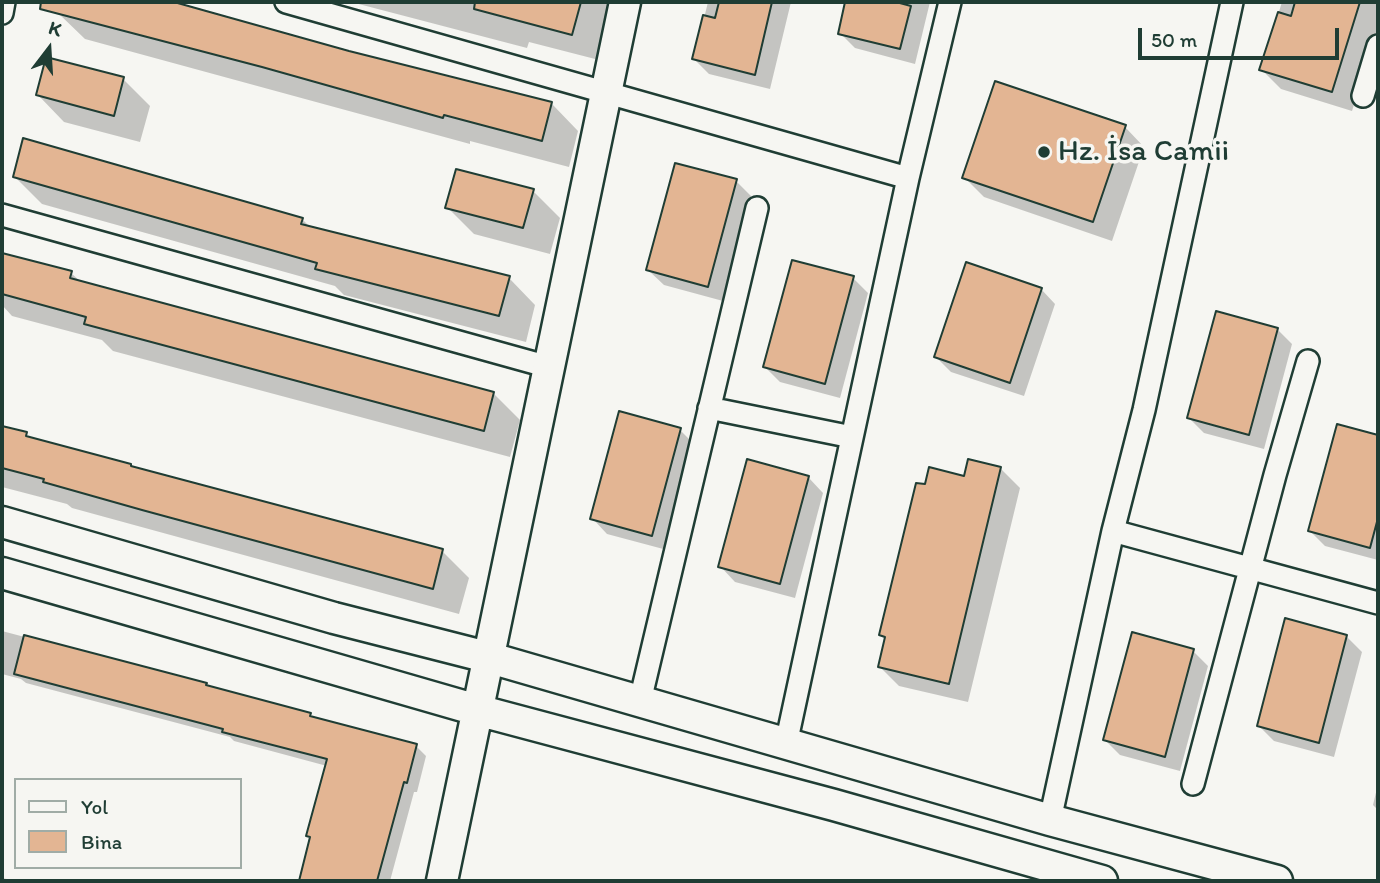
<!DOCTYPE html>
<meta charset="utf-8">
<style>
body{margin:0}
#map{position:relative;width:1380px;height:883px;overflow:hidden;background:#f6f6f2;font-family:Itim,sans-serif}
canvas{display:block}
.frame{position:absolute;inset:0;border:4px solid #1f3d34;pointer-events:none}
.legend{position:absolute;left:14px;top:778px;width:228px;height:91px;box-sizing:border-box;background:#f6f6f2;border:2px solid #a0aca6;margin:0;padding:9px 12px;list-style:none;font-size:21px;color:#1f3d34}
.legend li{display:flex;align-items:center;gap:14px;height:35px}
.legend b{width:35px;border:2px solid #a0aca6}
.north{position:absolute;left:14px;top:14px;width:70px;height:70px;-webkit-text-stroke:5px #f6f6f2;paint-order:stroke;rotate:17deg;font-size:19px;font-weight:700;line-height:28px;text-align:center;color:#1f3d34}
.north::after{content:'';display:block;margin:auto;width:24px;height:32px;background:#1f3d34;clip-path:polygon(50% 0,100% 100%,50% 72%,0 100%)}
.scale{position:absolute;left:1138px;top:28px;width:201px;height:32px;box-sizing:border-box;border:4px solid #1f3d34;border-top:0;padding-left:9px;font-size:21px;line-height:24px;white-space:nowrap;color:#1f3d34;-webkit-text-stroke:5px #f6f6f2;paint-order:stroke}
</style>
<div id="map">
<canvas width="1380" height="883"></canvas>
<div class="frame"></div>
<ul class="legend">
<li><b style="height:9px;background:#f6f6f2"></b>Yol</li>
<li><b style="height:19px;background:#e3b593"></b>Bina</li>
</ul>
<div class="north">K</div>
<div class="scale">50 m</div>
</div>
<script>
const ctx = document.querySelector('canvas').getContext('2d');
ctx.lineJoin = 'round';
function fillPath(path, color) {
  ctx.fillStyle = color;
  ctx.fill(path, 'evenodd');
}
function toPath(rows) {
  const path = new Path2D();
  for (const r of rows) {
    path.moveTo(r[0], r[1]);
    for (let i = 2; i < r.length; i += 2) path.lineTo(r[i], r[i + 1]);
  }
  return path;
}
function trace(path, color, width, dash) {
  ctx.strokeStyle = color;
  ctx.lineWidth = width;
  ctx.lineCap = dash ? 'butt' : 'round';
  ctx.setLineDash(dash || []);
  ctx.stroke(path);
}
function label(font, color, halo, rows, align = 'center') {
  ctx.font = font + ' Itim,sans-serif';
  ctx.lineWidth = 7;
  ctx.setLineDash([]);
  ctx.textBaseline = 'middle';
  ctx.strokeStyle = halo;
  ctx.fillStyle = color;
  for (const [text, x, y, turn = 0] of rows) {
    ctx.save();
    ctx.translate(x, y);
    ctx.rotate((+turn || 0) * Math.PI / 180);
    ctx.textAlign = isNaN(turn) ? turn : align;
    if (halo) ctx.strokeText(text, 0, 0);
    ctx.fillText(text, 0, 0);
    ctx.restore();
  }
}
fillPath(toPath([
 [61,2,167,2,349,53,552,104,578,131,569,167,470,141,470,144,85,39,58,13],
 [351,2,614,2,599,60,529,42,527,48],
 [708,2,791,2,770,89,709,74,694,59],
 [847,2,930,2,915,64,855,48,840,33],
 [1282,2,1378,2,1378,29,1352,111,1281,89,1261,69],
 [123,79,150,106,140,142,64,122,38,95],
 [1125,127,1144,147,1112,241,984,197,964,177],
 [15,177,302,219,311,228,509,278,535,305,526,342,344,295,335,286,42,204],
 [736,181,751,196,723,301,664,285,648,270],
 [533,191,560,218,550,254,474,234,447,207],
 [2,254,71,273,82,283,493,393,520,420,510,457,113,351,102,340,12,316,2,305],
 [853,278,868,293,840,398,780,382,765,367],
 [1041,289,1055,304,1024,396,951,372,936,357],
 [1277,329,1292,344,1264,449,1204,433,1189,418],
 [1338,426,1378,437,1378,560,1325,546,1310,531],
 [2,428,26,434,31,439,133,468,442,551,469,578,459,614,72,508,67,504,2,487],
 [680,430,695,445,667,550,607,534,592,518],
 [1000,468,1020,488,968,702,899,686,879,666,886,639,881,635,926,486],
 [808,477,823,493,795,598,735,582,720,566],
 [2,631,206,685,209,688,310,715,313,718,416,746,426,756,417,792,414,792,390,881,300,881,312,839,308,836,327,766,234,741,230,737,26,683,21,679,2,674],
 [1347,637,1362,652,1334,757,1274,741,1259,726],
 [1193,651,1208,666,1180,771,1120,755,1105,740],
 [1378,784,1378,810,1373,805],
 [2,878,16,881,2,881]
]), '#0003');
const building = toPath([
 [41,2,174,2,349,51,552,102,542,141,444,115,443,118,262,67,40,9,41,2],
 [475,2,581,2,572,35,474,9,475,2],
 [719,2,772,2,755,75,692,59,703,15,715,18,719,2],
 [845,2,896,2,911,6,900,49,838,34,845,2],
 [1295,2,1360,2,1332,92,1259,70,1278,12,1291,16,1295,2],
 [46,57,124,77,114,116,36,95,46,57],
 [995,81,1126,125,1093,222,962,178,995,81],
 [23,138,303,218,301,224,510,276,499,316,315,269,317,263,13,177,23,138],
 [675,163,737,179,708,287,646,270,675,163],
 [456,169,534,189,523,228,445,208,456,169],
 [2,253,72,271,70,278,494,392,484,431,84,324,86,317,2,294,2,253],
 [792,260,854,276,825,384,763,367,792,260],
 [966,262,1042,288,1010,383,934,357,966,262],
 [1216,311,1278,328,1249,435,1187,418,1216,311],
 [619,411,681,428,652,536,590,519,619,411],
 [1337,424,1378,435,1378,518,1370,548,1308,531,1337,424],
 [2,426,27,432,26,436,131,464,131,466,443,549,433,589,142,510,43,482,44,479,2,468,2,426],
 [747,459,809,476,780,584,718,567,747,459],
 [968,459,1001,467,949,684,878,667,885,637,879,635,916,483,925,484,929,467,964,476,968,459],
 [1285,618,1347,635,1319,743,1257,726,1285,618],
 [1132,632,1194,649,1165,757,1103,740,1132,632],
 [24,635,207,683,206,685,311,713,310,716,417,744,407,783,404,782,377,881,299,881,310,837,306,836,327,759,222,732,223,729,14,674,24,635]
]);
fillPath(building, '#e3b593');
trace(building, '#1f3d34', 2);
const street = toPath([
 [286,2,908,178],
 [2,13,4,2],
 [1363,96,1378,46],
 [2,215,549,367],
 [709,408,852,437],
 [1113,531,1378,603],
 [640,701,757,208],
 [786,744,908,178,950,2],
 [1193,784,1275,475,1308,361],
 [1050,820,1113,531,1144,410,1232,2]
]);
const secondary = toPath([
 [2,522,334,618,487,657,1050,820,1277,881],
 [2,573,477,710,834,805,1102,881],
 [442,881,625,2]
]);
trace(street, '#1f3d34', 26);
trace(secondary, '#1f3d34', 35);
trace(street, '#f6f6f2', 21);
trace(secondary, '#f6f6f2', 30);
for (const [x, y, r, color] of [
 [1044,152,7,"#1f3d34"]
]) {
  const dot = new Path2D();
  dot.arc(x, y, r, 0, 2 * Math.PI);
  ctx.fillStyle = color;
  ctx.fill(dot);
  trace(dot, '#f6f6f2', 2.5);
}
label('30px', '#1f3d34', '#f6f6f2', [
 ["Hz. İsa Camii",1058,152]
], 'left');
</script>
